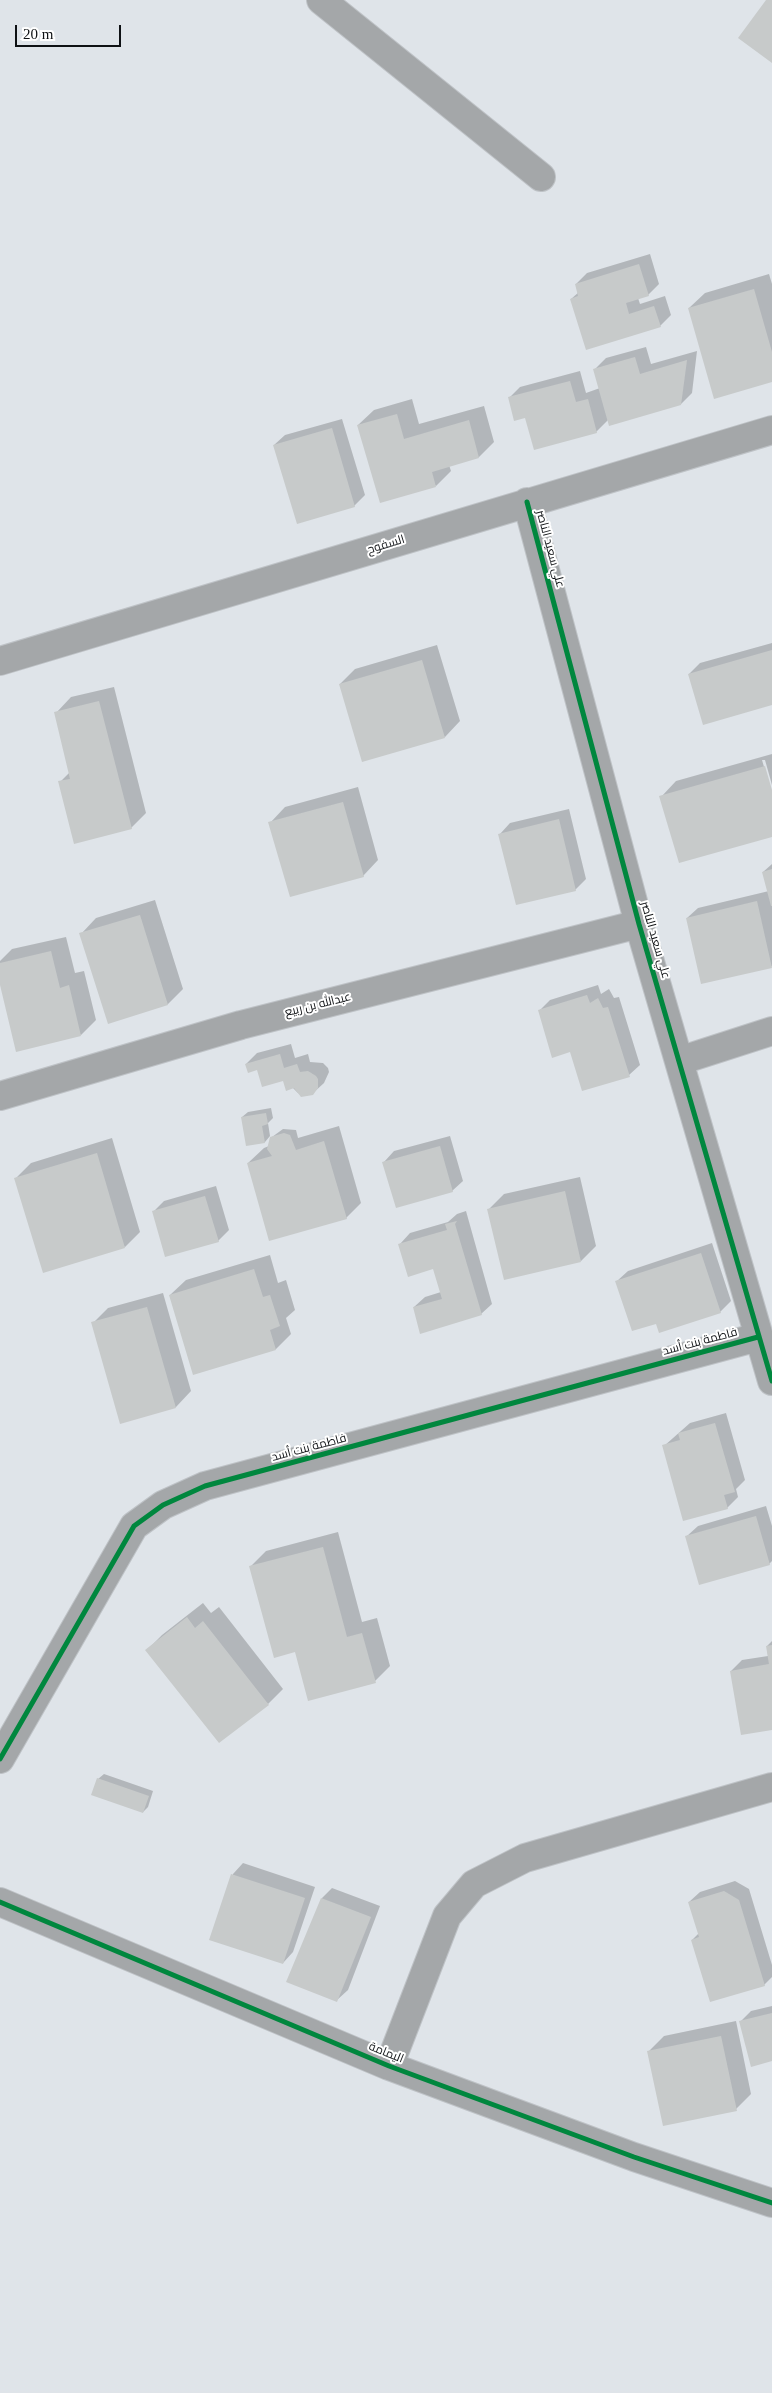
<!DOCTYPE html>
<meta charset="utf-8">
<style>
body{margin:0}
#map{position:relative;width:772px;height:2393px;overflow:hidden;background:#dfe4e9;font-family:"Times New Roman",serif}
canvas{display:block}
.scale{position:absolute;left:15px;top:25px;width:106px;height:22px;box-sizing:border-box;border:2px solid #0e1114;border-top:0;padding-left:6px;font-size:15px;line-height:18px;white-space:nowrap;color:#0e1114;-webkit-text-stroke:4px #fff;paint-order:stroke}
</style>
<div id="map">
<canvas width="772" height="2393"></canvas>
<div class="scale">20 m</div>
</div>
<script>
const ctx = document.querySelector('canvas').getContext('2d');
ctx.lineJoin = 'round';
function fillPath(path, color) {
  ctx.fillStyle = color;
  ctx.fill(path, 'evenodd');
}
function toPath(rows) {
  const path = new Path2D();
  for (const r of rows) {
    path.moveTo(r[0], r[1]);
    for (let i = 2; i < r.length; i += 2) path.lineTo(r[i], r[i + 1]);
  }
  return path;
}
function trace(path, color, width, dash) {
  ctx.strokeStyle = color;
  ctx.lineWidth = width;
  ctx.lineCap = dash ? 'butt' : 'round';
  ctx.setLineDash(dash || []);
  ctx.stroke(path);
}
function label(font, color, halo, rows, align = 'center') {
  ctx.font = font + ' "Times New Roman",Cairo,serif';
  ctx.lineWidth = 4;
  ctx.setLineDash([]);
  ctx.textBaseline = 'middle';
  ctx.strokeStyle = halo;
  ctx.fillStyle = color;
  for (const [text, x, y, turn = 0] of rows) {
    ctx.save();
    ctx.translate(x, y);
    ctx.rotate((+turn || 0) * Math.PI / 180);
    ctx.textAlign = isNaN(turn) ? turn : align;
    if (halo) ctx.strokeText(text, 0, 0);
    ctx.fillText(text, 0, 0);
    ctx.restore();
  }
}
fillPath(toPath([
 [650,254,659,284,648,295,638,298,640,304,665,296,671,315,660,326,571,299,579,292,576,284,587,273],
 [769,274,772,284,772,381,689,308,705,293],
 [646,347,651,364,697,351,692,393,681,404,609,419,596,432,526,416,509,398,520,387,580,371,586,393,600,388,595,369,606,358],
 [412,399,419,424,484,406,494,442,479,457,449,465,451,471,436,486,358,425,374,410],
 [342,419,365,495,354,506,274,445,285,435],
 [772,643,772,704,689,674,700,663],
 [437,645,460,721,445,737,340,684,355,669],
 [114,687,146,813,131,828,60,782,70,772,56,713,71,697],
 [772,754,772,785,765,760,762,760,772,794,772,835,661,797,676,781],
 [358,787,378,860,363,876,270,823,285,807],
 [569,809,586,879,575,890,500,834,510,823],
 [772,864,772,966,771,967,687,918,698,908,769,891,763,872],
 [155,900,183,989,168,1004,109,1022,81,934,96,918],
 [66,937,75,973,84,971,96,1020,81,1035,0,979,0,961,12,949],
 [598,985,601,994,609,989,614,998,619,997,640,1065,629,1075,571,1051,539,1011,550,1000],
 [291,1044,295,1058,308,1054,310,1062,323,1063,328,1068,329,1072,324,1083,312,1094,305,1096,298,1093,284,1079,246,1064,257,1053],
 [271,1108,273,1118,268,1123,270,1136,265,1142,247,1145,242,1117,248,1112],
 [339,1126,361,1203,346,1218,248,1163,264,1148,269,1146,272,1137,283,1129,296,1130,298,1138],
 [450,1136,463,1181,452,1191,384,1162,394,1151],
 [112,1138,140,1232,125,1247,16,1178,31,1163],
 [580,1177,596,1246,581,1261,489,1209,504,1194],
 [216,1186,229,1230,218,1241,153,1212,164,1201],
 [466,1211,492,1304,481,1314,414,1307,425,1297,441,1292,434,1268,400,1244,410,1233,448,1222,457,1214],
 [712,1243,731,1301,720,1312,657,1322,617,1281,628,1271],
 [270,1255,278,1283,286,1280,295,1310,286,1318,291,1334,276,1349,194,1374,170,1295,186,1280],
 [163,1293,191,1391,176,1407,121,1422,93,1323,108,1308],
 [726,1413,745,1480,736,1489,738,1497,727,1508,664,1446,690,1423],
 [766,1506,772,1526,772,1561,769,1564,687,1536,698,1526],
 [338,1532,362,1622,377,1618,390,1666,375,1681,295,1651,251,1566,266,1551],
 [203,1603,211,1613,219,1607,283,1689,268,1704,147,1650,162,1635],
 [772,1641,772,1729,731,1671,742,1660,768,1656,767,1646],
 [104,1774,153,1791,148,1807,143,1812,98,1779],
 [243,1863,315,1887,293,1952,283,1963,211,1939,233,1874],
 [735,1881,749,1889,772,1965,772,1977,764,1985,692,1940,699,1933,689,1902,700,1892],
 [332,1888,380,1906,348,1990,337,2000,322,1898],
 [772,2006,772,2060,740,2022,751,2011],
 [736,2021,751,2094,736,2109,649,2051,664,2036]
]), '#0003');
fillPath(toPath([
 [766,0,772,0,772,63,738,38],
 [639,264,649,296,626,303,629,314,654,306,661,327,586,350,570,299,578,296,575,284],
 [754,289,772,352,772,382,714,399,688,308],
 [635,357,640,374,687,360,681,405,609,426,593,369],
 [570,381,576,402,588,399,597,433,534,450,525,418,514,421,508,397],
 [397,414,404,439,469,420,479,458,432,472,436,487,380,503,357,425],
 [332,428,355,507,297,524,273,445],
 [772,650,772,705,703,725,688,674],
 [422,660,445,738,362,762,339,684],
 [99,701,132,829,74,844,58,781,70,779,54,712],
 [765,766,772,790,772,837,679,863,659,796],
 [343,802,364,877,290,897,268,822],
 [559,819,576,891,516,905,498,834],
 [772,869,772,906,771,906,762,872],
 [757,901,772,968,701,984,686,918],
 [140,915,168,1005,108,1024,79,933],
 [51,951,60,988,69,985,81,1036,16,1052,0,985,0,963],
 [587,995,590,1003,598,998,603,1008,608,1007,630,1077,582,1091,570,1052,552,1058,538,1010],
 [280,1054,284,1068,297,1064,300,1072,308,1071,316,1076,318,1079,318,1088,313,1095,301,1097,294,1088,286,1091,283,1081,262,1087,257,1070,248,1073,245,1064],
 [266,1113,268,1124,262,1126,265,1143,246,1146,241,1117],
 [284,1133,290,1135,296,1150,324,1141,347,1219,269,1241,247,1163,272,1156,267,1149,270,1137],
 [440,1146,453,1192,396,1208,382,1162],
 [97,1153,125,1248,43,1273,14,1178],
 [565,1191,581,1262,504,1280,487,1209],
 [205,1196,219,1242,165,1257,152,1211],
 [457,1221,455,1224,482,1315,420,1334,413,1307,442,1299,433,1269,408,1277,398,1244,447,1230,445,1224],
 [701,1253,721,1313,659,1333,656,1324,632,1331,615,1281],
 [254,1269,263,1297,270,1295,280,1326,270,1330,276,1350,193,1375,169,1295],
 [147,1307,176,1408,120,1424,91,1322],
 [715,1423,735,1492,724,1495,728,1509,683,1521,662,1445,680,1440,678,1433],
 [756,1516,770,1565,699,1585,685,1536],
 [323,1547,347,1637,362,1633,376,1683,308,1701,295,1652,274,1658,249,1566],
 [187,1617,195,1628,203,1621,269,1705,219,1743,145,1650],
 [772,1645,772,1730,741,1735,730,1671,769,1664,766,1646],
 [97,1778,149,1796,143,1813,91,1795],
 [231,1874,305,1898,283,1964,209,1940],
 [724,1891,739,1900,765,1986,710,2002,691,1940,699,1937,688,1902],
 [321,1898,371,1917,337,2002,286,1982],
 [772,2013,772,2061,751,2067,739,2021],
 [721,2036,737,2111,663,2126,647,2051]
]), '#c7caca');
const minor = toPath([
 [321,0,541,177],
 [527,502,639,924,772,1381],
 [0,661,772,430],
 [679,1061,772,1031],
 [0,1096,241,1025,639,924],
 [0,1759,134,1526,163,1505,205,1486,758,1337],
 [0,1902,389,2066,634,2157,772,2203],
 [389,2066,447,1916,474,1884,525,1858,772,1787]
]);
trace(minor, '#bec2c6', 30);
trace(minor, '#a4a7a9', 28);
trace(toPath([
 [527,502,639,924,772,1381],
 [0,1759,134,1526,163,1505,205,1486,758,1337],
 [0,1902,389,2066,634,2157,772,2203]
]), '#00873e', 5);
label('12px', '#0e1114', '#fff', [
 ["السفوح",386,545,-17],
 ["علي سعيد الناصر",550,549,75],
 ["علي سعيد الناصر",655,940,74],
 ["عبدالله بن ربيع",318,1005,-14],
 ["فاطمة بنت أسد",700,1342,-15],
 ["فاطمة بنت أسد",309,1448,-15],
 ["اليمامة",386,2053,22]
]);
</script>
